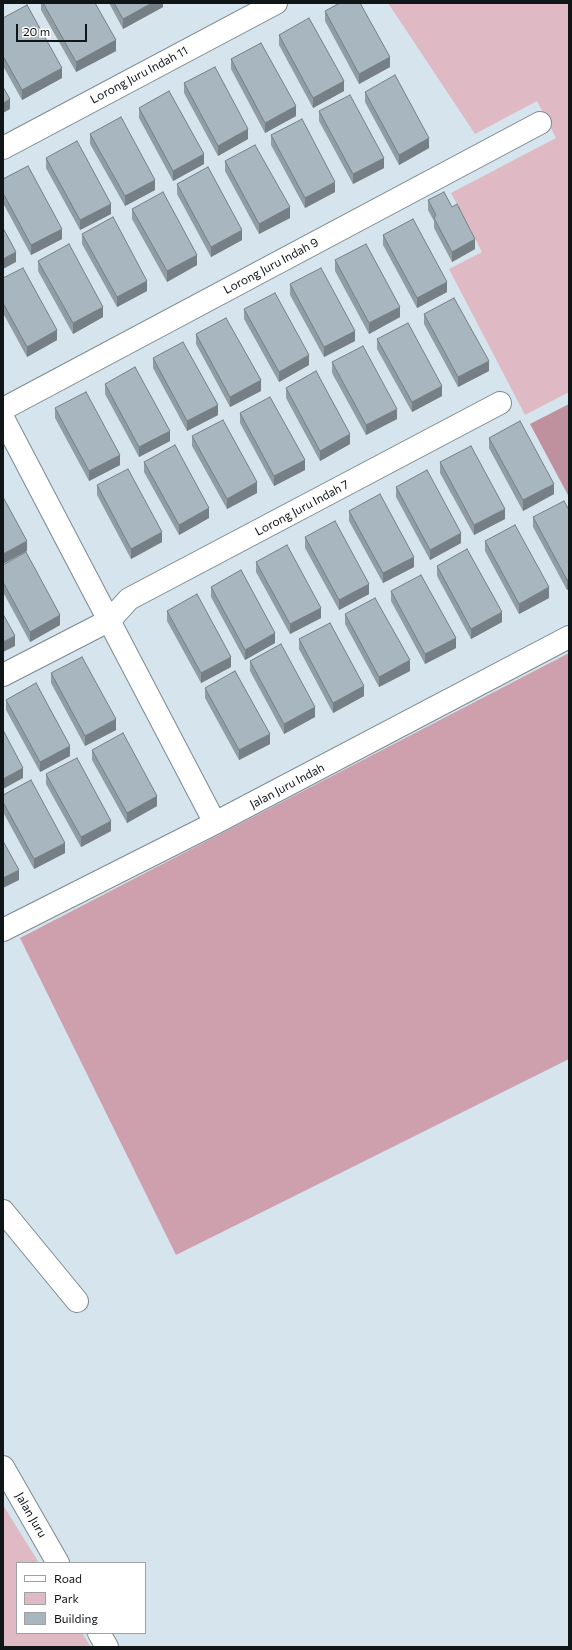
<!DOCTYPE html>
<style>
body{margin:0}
#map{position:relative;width:572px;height:1650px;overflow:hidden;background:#d5e4ed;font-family:Commissioner,sans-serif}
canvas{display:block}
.frame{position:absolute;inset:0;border:4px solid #101518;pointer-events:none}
.legend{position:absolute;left:16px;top:1562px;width:130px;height:72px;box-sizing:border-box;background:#fff;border:1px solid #9fa1a3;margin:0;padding:5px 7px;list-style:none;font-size:12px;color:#101518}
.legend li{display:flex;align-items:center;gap:8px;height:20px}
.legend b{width:20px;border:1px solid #9fa1a3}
.scale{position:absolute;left:16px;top:24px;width:71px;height:18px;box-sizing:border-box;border:2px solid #101518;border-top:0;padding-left:5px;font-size:12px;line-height:14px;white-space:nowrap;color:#101518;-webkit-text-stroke:3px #fff;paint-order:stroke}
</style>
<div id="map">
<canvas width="572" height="1650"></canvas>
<div class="frame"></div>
<ul class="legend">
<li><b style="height:5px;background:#fff"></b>Road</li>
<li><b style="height:11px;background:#dfbac4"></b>Park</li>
<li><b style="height:11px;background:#a8b6bf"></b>Building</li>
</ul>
<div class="scale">20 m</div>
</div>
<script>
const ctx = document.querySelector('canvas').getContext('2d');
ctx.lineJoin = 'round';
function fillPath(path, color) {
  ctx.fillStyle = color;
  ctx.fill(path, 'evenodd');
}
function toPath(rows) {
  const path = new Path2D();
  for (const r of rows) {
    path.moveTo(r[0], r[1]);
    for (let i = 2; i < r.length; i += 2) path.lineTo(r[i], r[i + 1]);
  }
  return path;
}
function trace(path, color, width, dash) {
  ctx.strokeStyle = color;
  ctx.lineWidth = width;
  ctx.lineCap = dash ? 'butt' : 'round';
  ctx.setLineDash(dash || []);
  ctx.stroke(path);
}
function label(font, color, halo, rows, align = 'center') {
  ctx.font = font + ' Commissioner,sans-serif';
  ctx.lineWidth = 3;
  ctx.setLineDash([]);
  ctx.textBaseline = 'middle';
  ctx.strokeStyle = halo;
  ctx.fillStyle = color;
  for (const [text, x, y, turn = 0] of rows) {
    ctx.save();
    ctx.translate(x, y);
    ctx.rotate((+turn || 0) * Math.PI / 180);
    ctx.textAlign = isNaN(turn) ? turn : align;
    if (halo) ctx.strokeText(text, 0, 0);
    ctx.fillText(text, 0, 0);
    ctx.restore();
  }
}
fillPath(toPath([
 [388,3,569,3,569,392,525,415,449,269,482,252,451,193,556,138,537,101,475,134],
 [3,1505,39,1563,17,1563,17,1633,82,1633,91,1647,3,1647]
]), '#dfbac4');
fillPath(toPath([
 [569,653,569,1059,176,1255,20,938]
]), '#ce9fac');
fillPath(toPath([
 [569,404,569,497,530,424]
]), '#bf919e');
const minor = toPath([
 [3,148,276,3],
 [3,409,540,123],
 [3,418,215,823],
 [3,675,110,620,129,599,500,403],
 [3,930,215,823,569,637],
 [3,1211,77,1301],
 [3,1467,58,1563],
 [99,1633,107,1647]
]);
trace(minor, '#7c8a92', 24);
trace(minor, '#fff', 22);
fillPath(toPath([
 [41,3,95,3,116,51,76,72,41,10],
 [109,3,163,3,163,7,123,29],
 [325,11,390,67,359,84,325,21],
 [3,18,62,78,22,100,3,66],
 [279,35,344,91,313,108,279,45],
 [231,59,296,116,265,133,231,69],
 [184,83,248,139,218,156,184,93],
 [365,92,429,148,399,165,365,102],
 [139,108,204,164,173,181,139,118],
 [319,111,384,168,353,184,319,121],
 [90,134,155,190,125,206,90,144],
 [271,135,335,192,305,208,271,145],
 [46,158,111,214,80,230,46,168],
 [225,161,290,218,259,234,225,171],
 [3,179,62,239,31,255,3,203],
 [177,184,242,240,211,257,177,194],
 [428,200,452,207,475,249,452,262,434,228,434,221,428,210],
 [132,209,197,265,167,282,132,219],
 [82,234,147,291,117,307,82,244],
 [383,235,447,292,417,308,383,245],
 [335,260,400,317,369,334,335,271],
 [38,261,103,317,73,334,38,271],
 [3,278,57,340,27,357,3,313],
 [290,284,355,341,324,357,290,295],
 [244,309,309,365,279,382,244,319],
 [424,314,489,371,458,387,424,324],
 [196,334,261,391,230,407,196,344],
 [377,339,442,396,412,412,377,349],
 [153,358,218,415,187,431,153,368],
 [332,362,397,419,366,435,332,373],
 [105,384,170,441,139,457,105,394],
 [286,388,350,444,320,461,286,398],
 [55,408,120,465,89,481,55,418],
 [240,413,305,470,274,486,240,423],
 [192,436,257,493,227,509,192,446],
 [489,438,554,494,523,511,489,448],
 [144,462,209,518,179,535,144,472],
 [440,462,505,519,474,535,440,473],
 [97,485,162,542,131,559,97,495],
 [396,487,461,543,430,560,396,497],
 [569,510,567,590,533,527,533,517],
 [349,511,414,567,383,583,349,521],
 [305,537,369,594,339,610,305,548],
 [485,541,549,598,519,614,485,551],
 [256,562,321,618,290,634,256,572],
 [3,565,60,625,30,642,3,592],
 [437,566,502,622,471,639,437,576],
 [211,587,275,643,245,660,211,597],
 [391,591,456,648,425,664,391,601],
 [167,611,231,667,201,683,167,621],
 [345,614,410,671,379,687,345,624],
 [299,639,364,696,333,713,299,649],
 [250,661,315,717,284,734,250,671],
 [51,673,116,730,85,746,51,683],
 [205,688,270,744,239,760,205,698],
 [6,700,70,756,40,772,6,710],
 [92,750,157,806,127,823,92,760],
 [46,774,111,831,81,847,46,784],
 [3,795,65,853,34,869,3,812]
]), '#909da4');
fillPath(toPath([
 [152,3,163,3,163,7,123,29,123,19],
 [116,40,116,51,76,72,76,62],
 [390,57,390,67,359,84,359,74],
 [62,68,62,78,22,100,22,90],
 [344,81,344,91,313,108,313,98],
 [10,99,10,109,3,113,3,103],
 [296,106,296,116,265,133,265,123],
 [248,129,248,139,218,156,218,146],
 [429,138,429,148,399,165,399,155],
 [204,154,204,164,173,181,173,171],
 [384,158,384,168,353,184,353,174],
 [155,180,155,190,125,206,125,196],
 [335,182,335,192,305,208,305,198],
 [111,204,111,214,80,230,80,220],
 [290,207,290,218,259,234,259,224],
 [62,229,62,239,31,255,31,245],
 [242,230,242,240,211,257,211,247],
 [475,239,475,249,452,262,452,252],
 [16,252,16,262,3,269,3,259],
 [197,255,197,265,167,282,167,271],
 [147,281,147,291,117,307,117,297],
 [447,282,447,292,417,308,417,298],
 [103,307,103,317,73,334,73,323],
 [400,307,400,317,369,334,369,323],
 [57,330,57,340,27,357,27,347],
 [355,331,355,341,324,357,324,347],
 [309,355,309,365,279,382,279,372],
 [489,361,489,371,458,387,458,377],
 [261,380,261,391,230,407,230,397],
 [442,386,442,396,412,412,412,402],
 [218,405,218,415,187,431,187,421],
 [397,409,397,419,366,435,366,425],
 [170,431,170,441,139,457,139,447],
 [350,434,350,444,320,461,320,451],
 [120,455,120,465,89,481,89,471],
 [305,460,305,470,274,486,274,476],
 [257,482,257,493,227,509,227,499],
 [554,484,554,494,523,511,523,500],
 [209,508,209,518,179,535,179,525],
 [505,509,505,519,474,535,474,525],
 [162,532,162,542,131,559,131,549],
 [461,533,461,543,430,560,430,550],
 [27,541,27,551,3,564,3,554],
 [414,557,414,567,383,583,383,573],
 [569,579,569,589,567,590,567,580],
 [369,584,369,594,339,610,339,600],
 [549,587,549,598,519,614,519,604],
 [321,608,321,618,290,634,290,624],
 [502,612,502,622,471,639,471,629],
 [60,615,60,625,30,642,30,632],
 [275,633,275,643,245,660,245,650],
 [15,636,15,646,3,652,3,642],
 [456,638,456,648,425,664,425,654],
 [231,657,231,667,201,683,201,673],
 [410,660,410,671,379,687,379,677],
 [364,686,364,696,333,713,333,703],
 [315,707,315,717,284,734,284,724],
 [116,719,116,730,85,746,85,736],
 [270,734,270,744,239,760,239,750],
 [70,746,70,756,40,772,40,762],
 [23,768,23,778,3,789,3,779],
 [157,796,157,806,127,823,127,813],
 [111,821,111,831,81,847,81,837],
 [65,843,65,853,34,869,34,859],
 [19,870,19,880,3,888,3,878]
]), '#767f86');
const building = toPath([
 [43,3,95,3,116,40,76,62,43,3],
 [114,3,152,3,123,19,114,3],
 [340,3,360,3,390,57,359,74,325,11,340,3],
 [27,5,62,68,22,90,3,56,3,18,27,5],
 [309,18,344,81,313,98,279,35,309,18],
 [261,43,296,106,265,123,231,59,261,43],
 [215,67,248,129,218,146,184,83,215,67],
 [395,75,429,138,399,155,365,92,395,75],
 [3,87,10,99,3,103,3,87],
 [169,91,204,154,173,171,139,108,169,91],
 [350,95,384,158,353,174,319,111,350,95],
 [121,117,155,180,125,196,90,134,121,117],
 [302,119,335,182,305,198,271,135,302,119],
 [77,141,111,204,80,220,46,158,77,141],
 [255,145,290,207,259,224,225,161,255,145],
 [28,166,62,229,31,245,3,193,3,179,28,166],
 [208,167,242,230,211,247,177,184,208,167],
 [163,192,197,255,167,271,132,209,163,192],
 [444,192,452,207,457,204,475,239,452,252,434,218,436,215,428,200,444,192],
 [113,217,147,281,117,297,82,234,113,217],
 [413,219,447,282,417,298,383,235,413,219],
 [3,228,16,252,3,259,3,228],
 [69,244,103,307,73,323,38,261,69,244],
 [366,244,400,307,369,323,335,260,366,244],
 [23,268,57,330,27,347,3,303,3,278,23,268],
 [321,268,355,331,324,347,290,284,321,268],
 [275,293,309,355,279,372,244,309,275,293],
 [454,298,489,361,458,377,424,314,454,298],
 [226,318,261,380,230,397,196,334,226,318],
 [408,323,442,386,412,402,377,339,408,323],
 [183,342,218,405,187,421,153,358,183,342],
 [363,346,397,409,366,425,332,362,363,346],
 [135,367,170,431,139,447,105,384,135,367],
 [316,371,350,434,320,451,286,388,316,371],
 [86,392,120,455,89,471,55,408,86,392],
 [270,397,305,460,274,476,240,413,270,397],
 [223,420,257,482,227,499,192,436,223,420],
 [520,421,554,484,523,500,489,438,520,421],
 [175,445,209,508,179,525,144,462,175,445],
 [471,446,505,509,474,525,440,462,471,446],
 [128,469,162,532,131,549,97,485,128,469],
 [427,470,461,533,430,550,396,487,427,470],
 [380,494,414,557,383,573,349,511,380,494],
 [3,497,27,541,3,554,3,497],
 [564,501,569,510,569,579,567,580,533,517,564,501],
 [335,521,369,584,339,600,305,537,335,521],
 [515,525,549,587,519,604,485,541,515,525],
 [287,545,321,608,290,624,256,562,287,545],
 [467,549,502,612,471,629,437,566,467,549],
 [26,552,60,615,30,632,3,582,3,565,26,552],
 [241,570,275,633,245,650,211,587,241,570],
 [421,575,456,638,425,654,391,591,421,575],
 [197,594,231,657,201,673,167,611,197,594],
 [375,598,410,660,379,677,345,614,375,598],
 [3,614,15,636,3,642,3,614],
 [330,623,364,686,333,703,299,639,330,623],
 [281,644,315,707,284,724,250,661,281,644],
 [82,657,116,719,85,736,51,673,82,657],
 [235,671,270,734,239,750,205,688,235,671],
 [36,683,70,746,40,762,6,700,36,683],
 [3,730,23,768,3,779,3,730],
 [123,733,157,796,127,813,92,750,123,733],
 [77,758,111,821,81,837,46,774,77,758],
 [31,780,65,843,34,859,3,802,3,795,31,780],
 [3,841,19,870,3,878,3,841]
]);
fillPath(building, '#a8b6bf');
trace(building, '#767f86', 1);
label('12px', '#101518', '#fff', [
 ["Lorong Juru Indah 11",139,75,-28],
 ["Lorong Juru Indah 9",271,266,-28],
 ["Lorong Juru Indah 7",302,508,-28],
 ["Jalan Juru Indah",287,786,-28],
 ["Jalan Juru",31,1515,60]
]);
</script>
